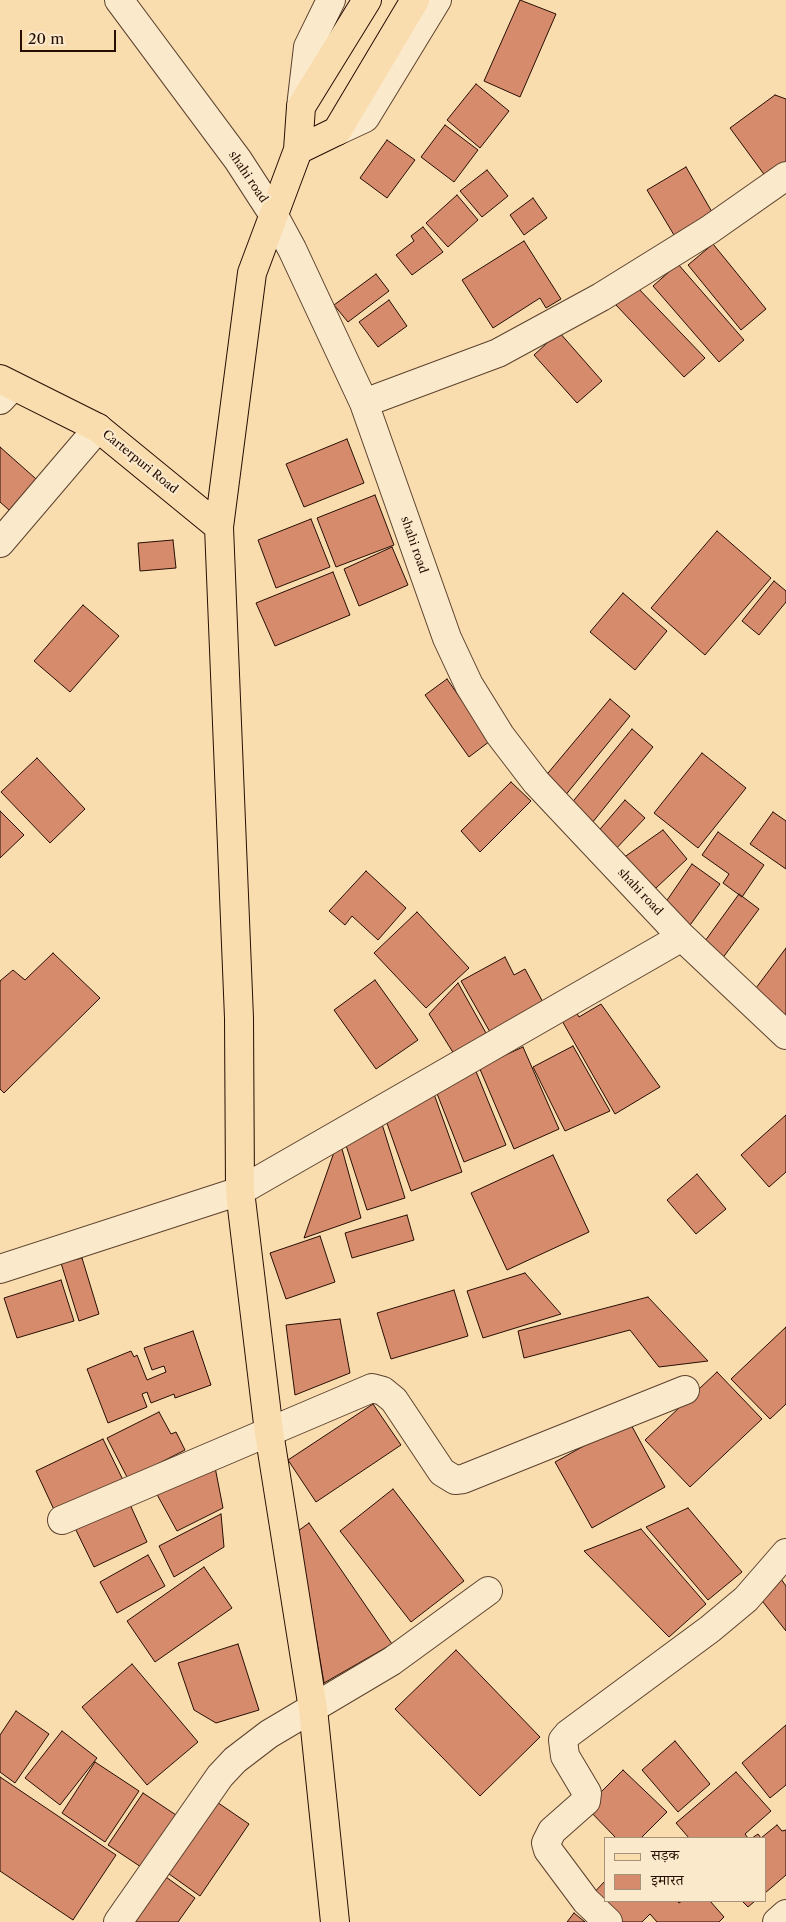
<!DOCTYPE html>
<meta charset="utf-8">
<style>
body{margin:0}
#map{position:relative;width:786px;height:1922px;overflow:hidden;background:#f9ddaf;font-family:"Libre Caslon Text","Noto Serif Devanagari",serif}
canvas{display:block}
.legend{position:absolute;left:604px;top:1837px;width:162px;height:65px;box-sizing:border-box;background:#fbe9cb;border:1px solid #a6917b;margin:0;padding:6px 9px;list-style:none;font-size:15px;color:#270e03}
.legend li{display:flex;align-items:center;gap:10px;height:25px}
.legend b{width:25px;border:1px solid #a6917b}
.scale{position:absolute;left:20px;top:30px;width:96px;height:22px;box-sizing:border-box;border:2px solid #270e03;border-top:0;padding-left:6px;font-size:15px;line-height:18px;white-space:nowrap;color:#270e03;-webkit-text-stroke:4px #fbe9cb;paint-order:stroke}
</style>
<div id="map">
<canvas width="786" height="1922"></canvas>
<ul class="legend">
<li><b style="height:6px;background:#f9ddaf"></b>सड़क</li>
<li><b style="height:14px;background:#d68b6c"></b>इमारत</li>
</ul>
<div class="scale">20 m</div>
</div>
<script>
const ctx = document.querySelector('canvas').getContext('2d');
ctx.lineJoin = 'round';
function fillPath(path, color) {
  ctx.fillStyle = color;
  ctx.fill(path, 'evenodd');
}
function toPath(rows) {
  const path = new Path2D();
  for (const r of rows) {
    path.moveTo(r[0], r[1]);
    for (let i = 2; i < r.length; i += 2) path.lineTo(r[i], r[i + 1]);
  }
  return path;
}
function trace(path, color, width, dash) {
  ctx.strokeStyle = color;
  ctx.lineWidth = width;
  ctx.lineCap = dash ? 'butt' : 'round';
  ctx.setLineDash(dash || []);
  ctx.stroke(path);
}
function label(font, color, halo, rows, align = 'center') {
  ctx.font = font + ' "Libre Caslon Text",serif';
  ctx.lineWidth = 4;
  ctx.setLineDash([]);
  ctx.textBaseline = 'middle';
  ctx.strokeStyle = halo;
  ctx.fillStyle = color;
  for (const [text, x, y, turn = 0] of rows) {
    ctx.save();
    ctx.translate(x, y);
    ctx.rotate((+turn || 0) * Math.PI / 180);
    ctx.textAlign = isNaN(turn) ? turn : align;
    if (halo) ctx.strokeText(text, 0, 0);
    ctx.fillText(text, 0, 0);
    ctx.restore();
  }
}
const building = toPath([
 [520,0,556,14,520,97,484,81,520,0],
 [476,84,509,111,480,148,447,120,476,84],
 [775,95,786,99,786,163,766,177,730,128,775,95],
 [445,125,478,150,454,182,421,157,445,125],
 [387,140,415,160,387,198,360,178,387,140],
 [686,167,712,212,674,235,647,190,686,167],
 [487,170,508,196,482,217,460,191,487,170],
 [457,195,478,220,448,247,426,223,457,195],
 [533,198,547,218,524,235,510,215,533,198],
 [423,227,443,252,412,275,396,255,414,241,411,236,423,227],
 [524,241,561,299,546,308,540,298,493,328,462,280,524,241],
 [713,244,766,309,741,330,688,265,713,244],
 [678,264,744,340,719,362,653,286,678,264],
 [376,274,389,291,348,322,334,305,376,274],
 [636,286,705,358,684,377,616,305,636,286],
 [389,300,407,326,378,347,359,322,389,300],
 [559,332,602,381,577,403,534,355,559,332],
 [347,439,364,483,304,507,286,464,347,439],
 [0,447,44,486,17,517,0,502,0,447],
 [375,495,394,545,336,567,317,518,375,495],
 [311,519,330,567,276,588,258,540,311,519],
 [717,531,771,578,705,655,651,608,717,531],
 [173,540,176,568,140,571,138,543,173,540],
 [392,547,408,585,359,606,344,569,392,547],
 [333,572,350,615,275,646,256,603,333,572],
 [774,581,786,591,786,602,759,635,742,621,774,581],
 [623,593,667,631,635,670,590,632,623,593],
 [83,605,119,636,70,692,34,661,83,605],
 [447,679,490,741,469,757,425,695,447,679],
 [610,699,630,716,564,797,543,779,610,699],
 [632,729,653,747,588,828,566,810,632,729],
 [702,753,746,788,698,848,654,813,702,753],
 [37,758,85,809,50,843,1,792,37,758],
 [511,782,531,801,480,852,461,831,511,782],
 [625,800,645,818,612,853,595,835,625,800],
 [0,811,24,835,0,858,0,811],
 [773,812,786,821,786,869,750,844,773,812],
 [663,830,687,859,656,888,623,858,663,830],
 [718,832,764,865,742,897,723,883,729,874,702,855,718,832],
 [692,864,720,884,685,932,661,909,692,864],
 [366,871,406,908,378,940,352,916,345,925,329,911,366,871],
 [739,894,759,909,719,963,700,948,739,894],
 [417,912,469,968,426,1008,374,953,417,912],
 [786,948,786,1016,753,992,786,948],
 [53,953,100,998,4,1093,0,1089,0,981,13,970,25,980,53,953],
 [505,957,514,975,525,969,544,1004,490,1032,461,981,505,957],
 [375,980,418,1040,376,1069,334,1010,375,980],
 [458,983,486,1033,454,1054,429,1014,458,983],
 [571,1003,579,1017,601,1004,660,1087,615,1114,557,1012,571,1003],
 [573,1046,610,1111,565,1131,533,1067,573,1046],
 [523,1047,559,1129,514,1149,479,1067,523,1047],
 [475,1069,506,1145,464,1162,434,1086,475,1069],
 [434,1094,462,1172,411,1191,383,1112,434,1094],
 [786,1115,786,1172,769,1187,741,1155,786,1115],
 [382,1124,405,1198,367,1210,343,1136,382,1124],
 [339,1138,361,1218,304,1238,339,1138],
 [553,1155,589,1232,507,1270,471,1193,553,1155],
 [697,1174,726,1209,696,1234,667,1200,697,1174],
 [407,1215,414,1240,352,1258,345,1233,407,1215],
 [320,1236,335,1282,286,1299,270,1253,320,1236],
 [82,1258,99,1314,79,1321,61,1263,82,1258],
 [525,1273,561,1314,483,1338,467,1291,525,1273],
 [61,1280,74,1321,17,1338,4,1298,61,1280],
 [454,1290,468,1336,391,1359,377,1313,454,1290],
 [648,1297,708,1361,659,1367,630,1330,524,1358,518,1331,648,1297],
 [340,1319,350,1373,295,1395,286,1325,340,1319],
 [786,1327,786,1404,770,1419,731,1379,786,1327],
 [193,1331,211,1385,175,1398,174,1394,151,1403,147,1392,142,1394,147,1407,108,1423,87,1369,131,1351,134,1357,137,1355,147,1380,166,1372,164,1366,152,1370,144,1348,193,1331],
 [717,1372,762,1419,690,1487,645,1440,717,1372],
 [373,1404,401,1445,316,1502,288,1460,373,1404],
 [159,1412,171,1434,176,1432,185,1450,128,1479,107,1438,159,1412],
 [629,1421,665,1487,592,1528,555,1462,629,1421],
 [103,1439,124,1482,56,1514,36,1471,103,1439],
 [214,1462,223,1508,177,1531,154,1489,214,1462],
 [393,1489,464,1581,411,1622,340,1531,393,1489],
 [128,1500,147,1542,94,1567,74,1526,128,1500],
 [688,1508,742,1572,708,1600,646,1527,688,1508],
 [221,1514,224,1547,174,1577,159,1546,221,1514],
 [309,1523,392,1644,324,1683,298,1531,309,1523],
 [641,1529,706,1604,669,1637,584,1551,641,1529],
 [148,1555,165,1586,117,1613,100,1582,148,1555],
 [204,1567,232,1608,155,1662,127,1621,204,1567],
 [781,1579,786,1586,786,1631,759,1597,781,1579],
 [238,1644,259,1710,216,1723,194,1710,178,1663,238,1644],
 [456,1650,540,1737,480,1796,395,1709,456,1650],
 [132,1664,198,1742,147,1785,82,1707,132,1664],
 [16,1711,49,1734,15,1783,0,1772,0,1735,16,1711],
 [786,1725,786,1785,770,1798,742,1763,786,1725],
 [62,1731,97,1758,60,1805,25,1778,62,1731],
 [675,1741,710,1784,678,1812,642,1770,675,1741],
 [95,1762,139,1791,105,1842,62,1813,95,1762],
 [623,1770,667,1812,641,1838,616,1838,586,1807,623,1770],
 [736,1772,771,1811,745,1834,748,1838,689,1838,676,1823,736,1772],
 [0,1777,116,1855,73,1920,0,1871,0,1777],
 [143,1793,179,1817,144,1869,108,1845,143,1793],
 [211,1798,249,1824,200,1896,162,1869,211,1798],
 [777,1825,782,1831,786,1830,786,1875,765,1893,765,1838,752,1838,758,1834,761,1838,777,1825],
 [159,1872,195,1898,178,1922,124,1922,159,1872],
 [605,1881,605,1901,677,1901,679,1903,682,1901,710,1901,724,1917,719,1922,657,1922,650,1914,642,1922,614,1922,589,1898,605,1881],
 [742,1901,755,1901,748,1907,742,1901],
 [574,1913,585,1922,567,1922,574,1913]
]);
fillPath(building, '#d68b6c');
trace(building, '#270e03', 1);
const minor = toPath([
 [119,0,238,160,273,214,292,249,364,403,447,638,469,685,500,735,536,782,682,937,786,1035],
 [301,107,308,47,331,0],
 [337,131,365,118,437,0],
 [0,400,13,386],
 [364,403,498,353,601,297,709,230,786,176],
 [0,543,98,428],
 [0,1269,240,1191,682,937],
 [62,1520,372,1388,383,1391,394,1400,442,1472,455,1480,463,1479,685,1390],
 [118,1922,220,1776,235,1760,269,1734,392,1661,488,1591],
 [608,1922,586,1901,548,1850,546,1843,552,1831,586,1801,587,1793,565,1756,563,1740,568,1734,710,1629,746,1599,786,1553],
 [777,1922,786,1914]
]);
const major = toPath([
 [298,150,337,131,415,0],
 [0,379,98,428,219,527],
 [335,1922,313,1709,269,1432,240,1191,239,1018,219,527,252,273,298,150,301,107,367,0]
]);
trace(minor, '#5c422e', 30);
trace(major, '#270e03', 30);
trace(minor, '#fbe9cb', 28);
trace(major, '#f9ddaf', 28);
label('12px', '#270e03', '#fbe9cb', [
 ["shahi road",248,177,56],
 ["Carterpuri Road",140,462,39],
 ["shahi road",414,545,71],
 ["shahi road",640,892,47]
]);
</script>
